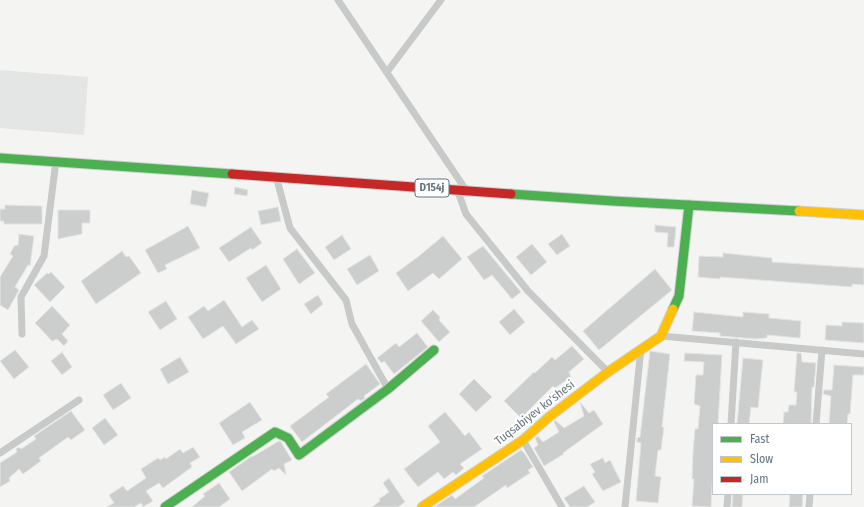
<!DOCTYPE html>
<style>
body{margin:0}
#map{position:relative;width:864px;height:507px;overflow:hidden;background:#f4f4f2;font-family:"Fira Sans Condensed",sans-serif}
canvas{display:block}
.legend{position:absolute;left:712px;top:423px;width:140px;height:72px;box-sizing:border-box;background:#fff;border:1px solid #c1c8cd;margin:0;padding:5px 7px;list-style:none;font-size:12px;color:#657682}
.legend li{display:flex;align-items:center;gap:8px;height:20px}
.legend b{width:20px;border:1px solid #c1c8cd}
</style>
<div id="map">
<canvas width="864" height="507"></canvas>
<ul class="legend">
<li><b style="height:5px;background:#4caf50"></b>Fast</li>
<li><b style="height:5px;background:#ffc107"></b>Slow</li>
<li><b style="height:5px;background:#c62828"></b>Jam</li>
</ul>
</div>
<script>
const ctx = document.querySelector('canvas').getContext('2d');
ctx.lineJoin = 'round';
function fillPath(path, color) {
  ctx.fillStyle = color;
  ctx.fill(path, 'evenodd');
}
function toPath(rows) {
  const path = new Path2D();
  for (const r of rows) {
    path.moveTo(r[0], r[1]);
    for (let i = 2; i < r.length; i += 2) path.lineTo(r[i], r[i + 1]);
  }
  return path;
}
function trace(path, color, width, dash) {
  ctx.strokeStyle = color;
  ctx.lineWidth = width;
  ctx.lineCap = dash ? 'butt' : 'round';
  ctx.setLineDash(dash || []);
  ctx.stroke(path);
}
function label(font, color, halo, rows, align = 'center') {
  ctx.font = font + ' "Fira Sans Condensed",sans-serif';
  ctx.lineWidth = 4;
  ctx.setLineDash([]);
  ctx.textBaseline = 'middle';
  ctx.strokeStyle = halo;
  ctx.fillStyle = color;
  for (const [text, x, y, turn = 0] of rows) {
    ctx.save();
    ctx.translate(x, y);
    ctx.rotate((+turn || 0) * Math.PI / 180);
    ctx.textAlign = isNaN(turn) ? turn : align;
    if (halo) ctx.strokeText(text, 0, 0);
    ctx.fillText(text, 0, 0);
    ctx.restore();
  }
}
fillPath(toPath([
 [0,70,88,77,84,135,0,128]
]), '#e4e6e5');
const building = toPath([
 [235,187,248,190,247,196,234,194,235,187],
 [192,190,209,193,206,207,190,204,192,190],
 [5,205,42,206,42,224,4,224,4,221,0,221,0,209,5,209,5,205],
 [278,207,281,221,261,225,258,211,278,207],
 [58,210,90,210,90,223,82,223,82,234,58,239,58,210],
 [655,225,676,227,674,247,667,247,668,233,655,232,655,225],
 [188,226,200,248,165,265,167,269,158,273,145,250,188,226],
 [251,227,262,243,252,250,251,248,229,262,219,248,251,227],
 [19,234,34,236,30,266,28,265,15,287,19,290,8,310,0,305,0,277,13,256,10,254,14,246,18,245,19,234],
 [562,234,570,246,557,255,548,244,562,234],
 [342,235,351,249,334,260,325,247,342,235],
 [443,236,462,259,439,279,433,273,408,291,396,273,419,256,443,236],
 [532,244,547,262,531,275,516,257,532,244],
 [483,246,521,292,512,299,492,275,484,280,467,257,483,246],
 [297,249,315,273,299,284,283,259,297,249],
 [122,251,126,257,129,256,141,273,96,304,81,281,122,251],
 [723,253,772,258,772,262,864,268,864,285,852,284,852,287,720,277,720,279,698,277,699,256,723,257,723,253],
 [370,255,379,271,357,285,347,269,370,255],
 [266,265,281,289,262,302,246,278,266,265],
 [655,269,672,290,599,350,583,331,655,269],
 [51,272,65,287,50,302,34,285,47,273,49,274,51,272],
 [318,295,323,304,311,314,304,304,318,295],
 [224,300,242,327,252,320,259,329,236,344,223,326,203,339,188,317,204,306,208,311,224,300],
 [166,301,177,319,160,330,148,312,166,301],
 [52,306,70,325,62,334,68,341,64,346,57,339,52,341,35,323,52,306],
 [514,309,525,322,510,335,499,322,514,309],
 [433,310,440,317,439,320,450,332,439,342,421,321,433,310],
 [694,312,743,317,743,312,769,314,769,318,801,321,800,338,767,335,767,338,756,339,720,336,720,333,692,331,694,312],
 [842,322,864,323,864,343,825,340,826,325,842,326,842,322],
 [417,333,428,347,394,374,384,361,382,363,377,358,396,343,399,347,417,333],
 [572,346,584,359,569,372,571,377,555,388,553,386,521,418,504,401,534,372,535,373,552,357,555,360,572,346],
 [15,350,29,367,14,379,0,361,15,350],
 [650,351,670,354,662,427,664,427,661,450,658,450,655,476,661,477,658,503,636,501,641,443,637,442,637,438,640,437,650,351],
 [62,352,72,367,62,375,51,361,62,352],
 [685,353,722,355,718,424,713,424,713,470,711,507,692,506,694,479,692,479,693,452,695,429,698,429,700,406,694,404,696,375,703,375,704,362,684,361,685,353],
 [797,353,801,353,802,362,816,363,814,387,812,387,811,424,783,424,784,412,788,412,789,405,796,405,797,392,794,392,797,353],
 [180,357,189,372,168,384,160,369,180,357],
 [743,358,763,360,758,408,751,407,749,424,737,424,743,358],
 [366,364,380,384,364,396,365,398,361,401,358,399,302,442,290,426,329,397,326,394,366,364],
 [834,365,864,367,864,375,853,375,850,414,848,414,847,424,829,424,831,396,823,394,824,390,832,390,834,365],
 [474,379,492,397,476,412,459,394,474,379],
 [121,383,131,398,113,410,103,395,121,383],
 [250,402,262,420,242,432,245,438,233,445,219,423,250,402],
 [580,402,589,413,594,410,603,424,563,453,564,454,544,466,534,448,538,445,535,438,538,436,543,442,559,432,554,422,555,420,564,428,584,416,580,402],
 [71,411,85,430,71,440,68,437,39,458,41,461,23,474,19,469,9,478,10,481,0,487,0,463,17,452,16,449,19,447,21,449,36,439,34,436,71,411],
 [445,412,465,436,469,432,482,449,460,464,464,468,456,475,453,472,444,479,438,472,418,487,404,469,440,442,428,426,445,412],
 [105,418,118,435,104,445,92,428,105,418],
 [279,441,281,442,292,460,284,464,286,475,279,468,274,471,272,469,242,491,229,472,252,456,252,457,279,441],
 [193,447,200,457,190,463,192,467,163,488,159,483,146,491,153,501,143,507,141,503,134,507,106,507,114,503,109,495,123,486,127,491,146,478,141,469,158,458,160,460,165,457,166,459,180,449,183,453,193,447],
 [521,450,525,454,533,467,528,470,530,473,507,488,506,485,474,507,434,507,452,495,455,499,484,478,482,476,521,450],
 [603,458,605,463,610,460,621,482,603,491,592,474,595,472,590,464,603,458],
 [389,478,405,502,398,507,372,507,380,501,379,499,389,492,383,483,389,478],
 [219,483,230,499,219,507,192,507,205,496,203,494,219,483],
 [584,486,595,502,587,507,570,507,564,498,584,486],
 [733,494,743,494,742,507,732,507,733,494],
 [790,494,803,494,802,507,789,507,790,494]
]);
fillPath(building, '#cccece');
trace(building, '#e3e3e2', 1);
const fast = toPath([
 [0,158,232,174],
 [511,194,613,201,799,211],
 [673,309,679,296,689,205],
 [165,507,275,432,288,438,299,455,388,389,434,350]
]);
const slow = toPath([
 [799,211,864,215],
 [422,507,523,440,549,417,608,372,661,336,673,309]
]);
const jam = toPath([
 [232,174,511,194]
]);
trace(fast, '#d0d1d2', 11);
trace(slow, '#d0d1d2', 11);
trace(jam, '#d0d1d2', 11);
trace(toPath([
 [338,0,466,190],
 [387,72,441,0],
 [276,176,290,228,346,300,352,324,388,389],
 [457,189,466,214,528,291,608,372],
 [22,334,21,297,44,256,56,161],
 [661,336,864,354],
 [731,424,736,342],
 [816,424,822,350],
 [523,440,562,507],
 [0,453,79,400],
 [625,507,641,348],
 [727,507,728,494],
 [809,507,810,494]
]), '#c8caca', 7);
trace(fast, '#4caf50', 9);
trace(slow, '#ffc107', 9);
trace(jam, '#c62828', 9);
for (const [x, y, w] of [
 [432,188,34]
]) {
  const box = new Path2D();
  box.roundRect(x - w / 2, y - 9, w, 18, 3);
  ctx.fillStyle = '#fff';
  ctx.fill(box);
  trace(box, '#657682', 1);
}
label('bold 11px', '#657682', null, [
 ["D154j",432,188]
]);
label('12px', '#657682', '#fff', [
 ["Tuqsabiyev ko'shesi",535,413,-38]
]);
</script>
